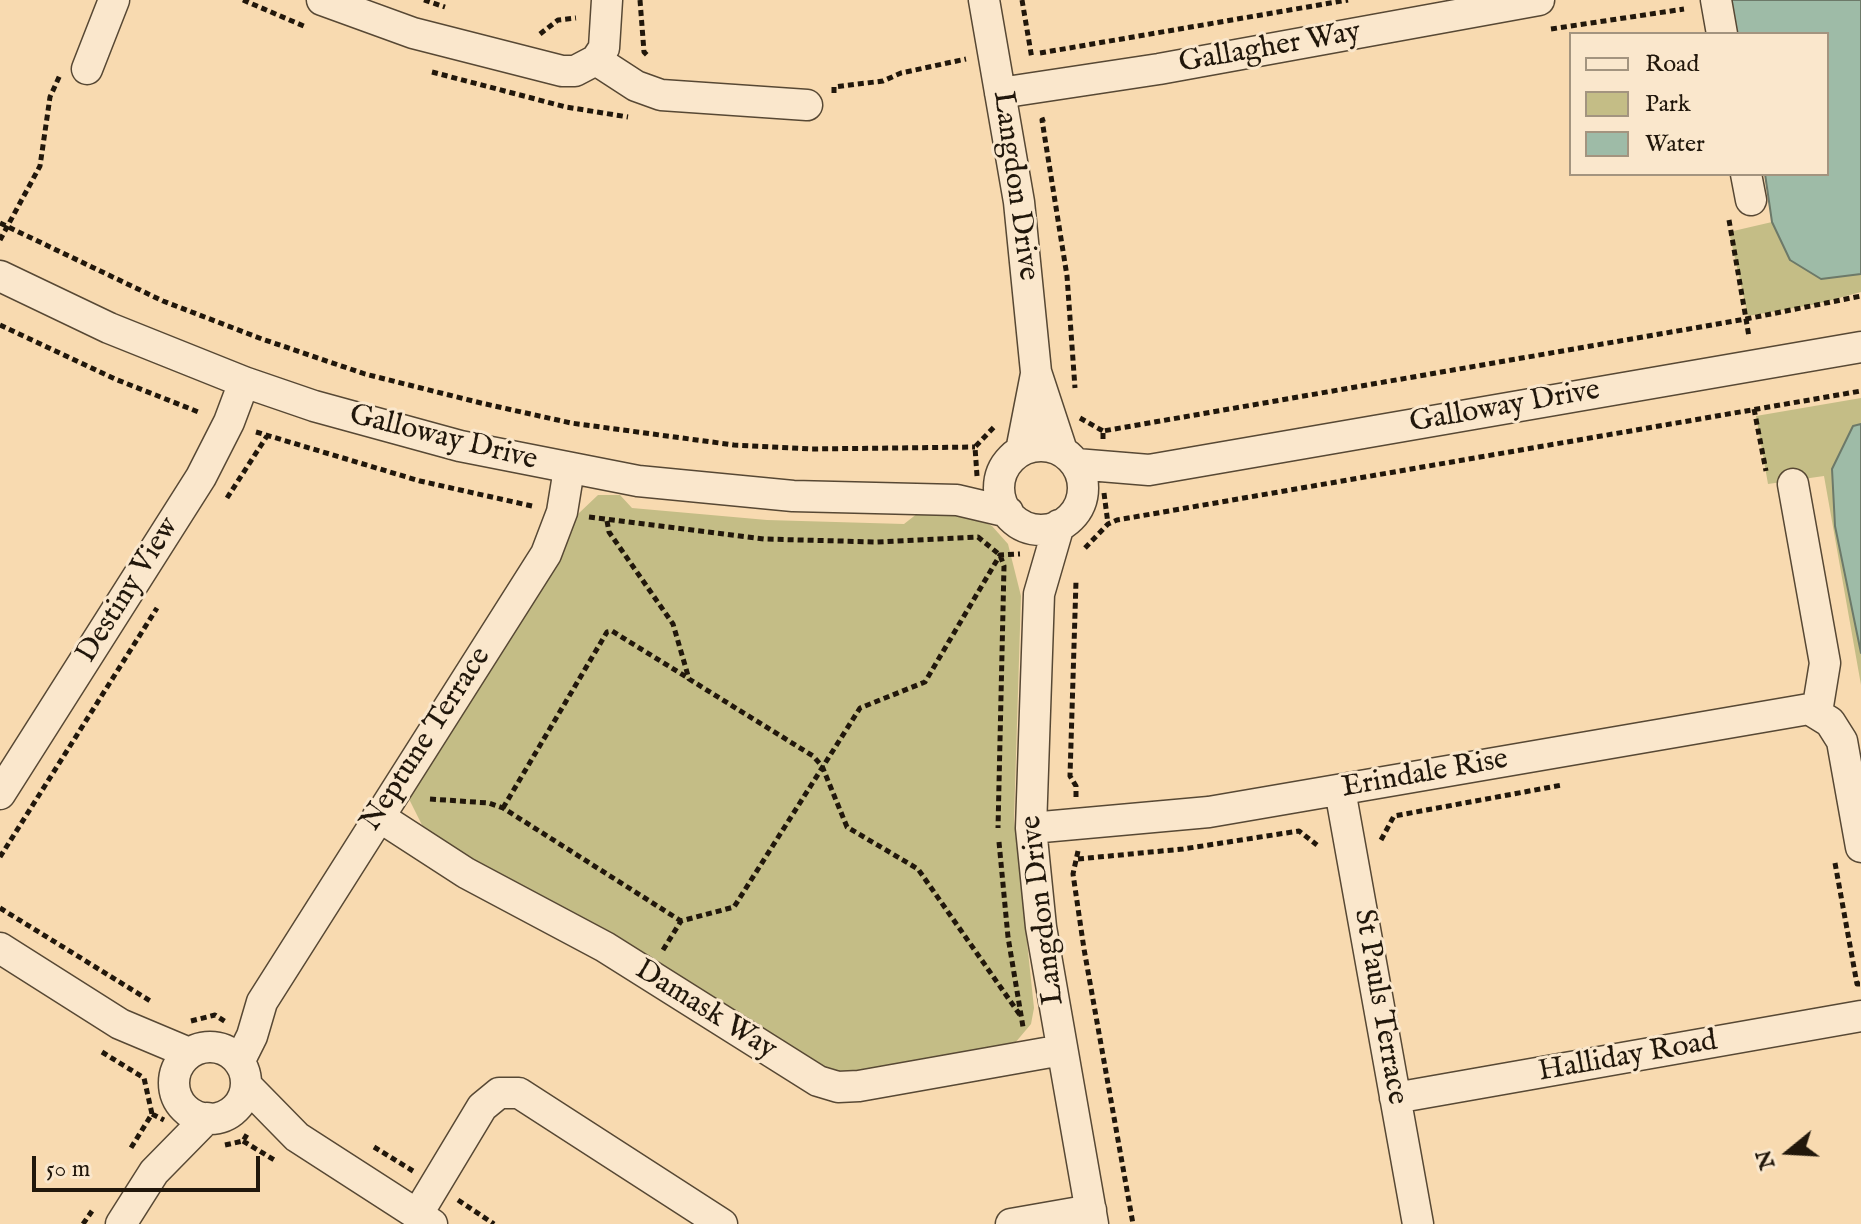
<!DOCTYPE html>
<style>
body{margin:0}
#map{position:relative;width:1861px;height:1224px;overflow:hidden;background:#f8dab0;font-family:"IM FELL English",serif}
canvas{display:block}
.legend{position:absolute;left:1569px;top:32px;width:260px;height:144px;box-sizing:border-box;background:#fae7cc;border:2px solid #a3947f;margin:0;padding:10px 14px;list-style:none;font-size:24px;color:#21170b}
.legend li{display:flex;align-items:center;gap:16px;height:40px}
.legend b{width:40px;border:2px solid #a3947f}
.north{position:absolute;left:1749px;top:1112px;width:80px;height:80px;-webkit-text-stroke:6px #fae7cc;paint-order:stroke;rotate:252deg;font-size:22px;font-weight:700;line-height:32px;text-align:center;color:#21170b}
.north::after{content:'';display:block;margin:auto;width:28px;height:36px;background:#21170b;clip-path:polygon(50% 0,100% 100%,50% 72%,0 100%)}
.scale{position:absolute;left:32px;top:1156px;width:228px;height:36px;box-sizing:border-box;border:4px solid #21170b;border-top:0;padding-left:10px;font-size:24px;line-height:28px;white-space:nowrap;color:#21170b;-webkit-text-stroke:6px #fae7cc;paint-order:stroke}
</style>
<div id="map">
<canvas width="1861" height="1224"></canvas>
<ul class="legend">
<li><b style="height:10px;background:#fae7cc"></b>Road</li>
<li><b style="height:22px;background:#c4bd86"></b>Park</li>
<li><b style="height:22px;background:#9ebba7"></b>Water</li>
</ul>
<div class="north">N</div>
<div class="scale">50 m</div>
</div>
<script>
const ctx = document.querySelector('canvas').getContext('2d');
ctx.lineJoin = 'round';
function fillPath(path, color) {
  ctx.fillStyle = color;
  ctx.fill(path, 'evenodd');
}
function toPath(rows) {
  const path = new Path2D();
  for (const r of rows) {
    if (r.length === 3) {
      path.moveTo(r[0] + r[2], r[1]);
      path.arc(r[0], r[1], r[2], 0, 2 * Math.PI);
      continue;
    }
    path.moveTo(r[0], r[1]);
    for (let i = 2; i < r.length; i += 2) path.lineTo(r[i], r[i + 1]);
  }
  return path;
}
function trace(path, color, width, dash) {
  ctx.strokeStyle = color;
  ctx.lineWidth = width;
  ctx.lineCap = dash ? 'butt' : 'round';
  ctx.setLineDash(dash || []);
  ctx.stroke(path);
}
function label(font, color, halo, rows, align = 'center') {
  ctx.font = font + ' "IM FELL English",serif';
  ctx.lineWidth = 6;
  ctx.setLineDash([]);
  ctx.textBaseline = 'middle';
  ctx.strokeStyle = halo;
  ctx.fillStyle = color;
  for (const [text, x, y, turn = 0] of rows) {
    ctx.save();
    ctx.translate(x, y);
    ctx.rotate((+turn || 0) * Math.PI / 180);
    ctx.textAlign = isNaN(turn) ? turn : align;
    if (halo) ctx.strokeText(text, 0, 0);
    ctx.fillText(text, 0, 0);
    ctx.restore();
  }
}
fillPath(toPath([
 [1861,0,1861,292,1817,304,1748,316,1729,232,1785,219,1827,174,1827,34],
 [1861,398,1861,685,1824,476,1768,484,1756,416],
 [598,495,620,495,632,508,767,520,904,524,918,513,947,514,975,517,992,526,1008,544,1021,596,1014,819,1034,1008,1031,1024,1015,1043,856,1072,833,1072,468,860,422,825,409,799,413,786,578,514]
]), '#c4bd86');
const water = toPath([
 [1730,0,1861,0,1861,274,1821,279,1790,260,1772,222,1765,174,1827,174,1827,34,1736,34,1730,0],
 [1861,424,1861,653,1835,526,1832,469,1853,426,1861,424]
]);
fillPath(water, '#9ebba7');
trace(water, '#6c7969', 2);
const minor = toPath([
 [322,0,413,33,562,71,575,71,596,60,604,48,607,0],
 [984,0,1019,202,1036,372,1062,451],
 [1716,0,1722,34],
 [596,60,636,86,661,95,807,105],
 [87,69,114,0],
 [1000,93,1159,69,1539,0],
 [1746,174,1751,200],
 [0,276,109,328,244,382,314,406,460,446,638,481,793,496,957,500,1008,512],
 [1041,488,42],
 [1021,451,1036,374],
 [1076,464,1149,470,1861,347],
 [1793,484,1825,663,1817,712],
 [1059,525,1039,594,1031,828,1041,927,1093,1224],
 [1340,790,1418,1224],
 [0,794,201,477,229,422,244,382],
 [378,816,466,873,605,947,818,1081,838,1087,859,1086,1062,1050],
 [1031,828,1209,812,1809,709,1830,722,1842,741,1861,847],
 [0,948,120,1024,189,1053],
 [210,1083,36],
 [239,1062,252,1036,262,1002,546,554,562,512,569,469],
 [246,1085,297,1137,432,1224],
 [1395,1098,1861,1016],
 [417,1215,482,1107,499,1093,519,1093,722,1224],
 [121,1224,154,1172,207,1118],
 [1011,1224,1091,1210]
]);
trace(minor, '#574834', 33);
trace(toPath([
 [243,0,306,27],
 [424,0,445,7],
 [640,0,644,52,649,57],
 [1022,0,1032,59],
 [1551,29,1684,9],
 [540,34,558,20,576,18],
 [1040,53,1348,0],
 [432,72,566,107,628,117],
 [834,93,834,87,883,81,901,73,966,59],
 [1045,119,1042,120,1067,276,1075,388],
 [1729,220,1746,319,1861,296],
 [0,223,163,301,262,339,365,374,481,403,571,423,734,445,811,449,975,447],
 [0,240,40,166,50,97,60,75],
 [0,325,115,379,201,413],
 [1754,409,1766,471],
 [1080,418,1103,431],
 [256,432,420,481,532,506],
 [1103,439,1103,431,1746,319,1749,337],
 [977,476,975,447,995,426],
 [1104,493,1108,524],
 [227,498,267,436],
 [589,517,764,539,877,542,978,537,1000,555,1004,566,998,828],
 [607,521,609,532,673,624,689,679,813,756,822,766,847,827,918,869,1020,1015],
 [1085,548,1108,524,1117,520,1861,391],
 [1076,797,1076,786,1070,776,1076,581],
 [430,799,489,803,503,808,681,921],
 [503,808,607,632,612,631,688,678],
 [1381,840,1394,816,1562,785],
 [999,842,1008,937,1023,1027],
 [1078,851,1073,874,1084,949,1133,1224],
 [0,857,157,608],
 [1078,859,1183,849,1299,831,1317,845],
 [1835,863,1857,984,1860,984],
 [0,908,152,1002],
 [663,950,681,921,734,907,860,708,925,682,1000,555,1020,554],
 [191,1021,215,1015,226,1022],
 [102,1052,144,1078,152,1114,129,1151],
 [152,1114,164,1120],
 [243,1141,276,1161],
 [225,1145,243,1141,249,1131],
 [374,1147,413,1171],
 [458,1200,494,1224],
 [83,1224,92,1211]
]), '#21170b', 5, [6, 4]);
trace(minor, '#fae7cc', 30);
label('30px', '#21170b', '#fae7cc', [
 ["Gallagher Way",1270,49,-10],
 ["Langdon Drive",1014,186,82],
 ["Galloway Drive",1505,408,-10],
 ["Galloway Drive",443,439,14],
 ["Destiny View",129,591,-58],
 ["Neptune Terrace",427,740,-57],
 ["Erindale Rise",1425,775,-10],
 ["Langdon Drive",1044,910,-97],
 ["St Pauls Terrace",1379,1007,80],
 ["Damask Way",705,1011,32],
 ["Halliday Road",1628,1058,-10]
]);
</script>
